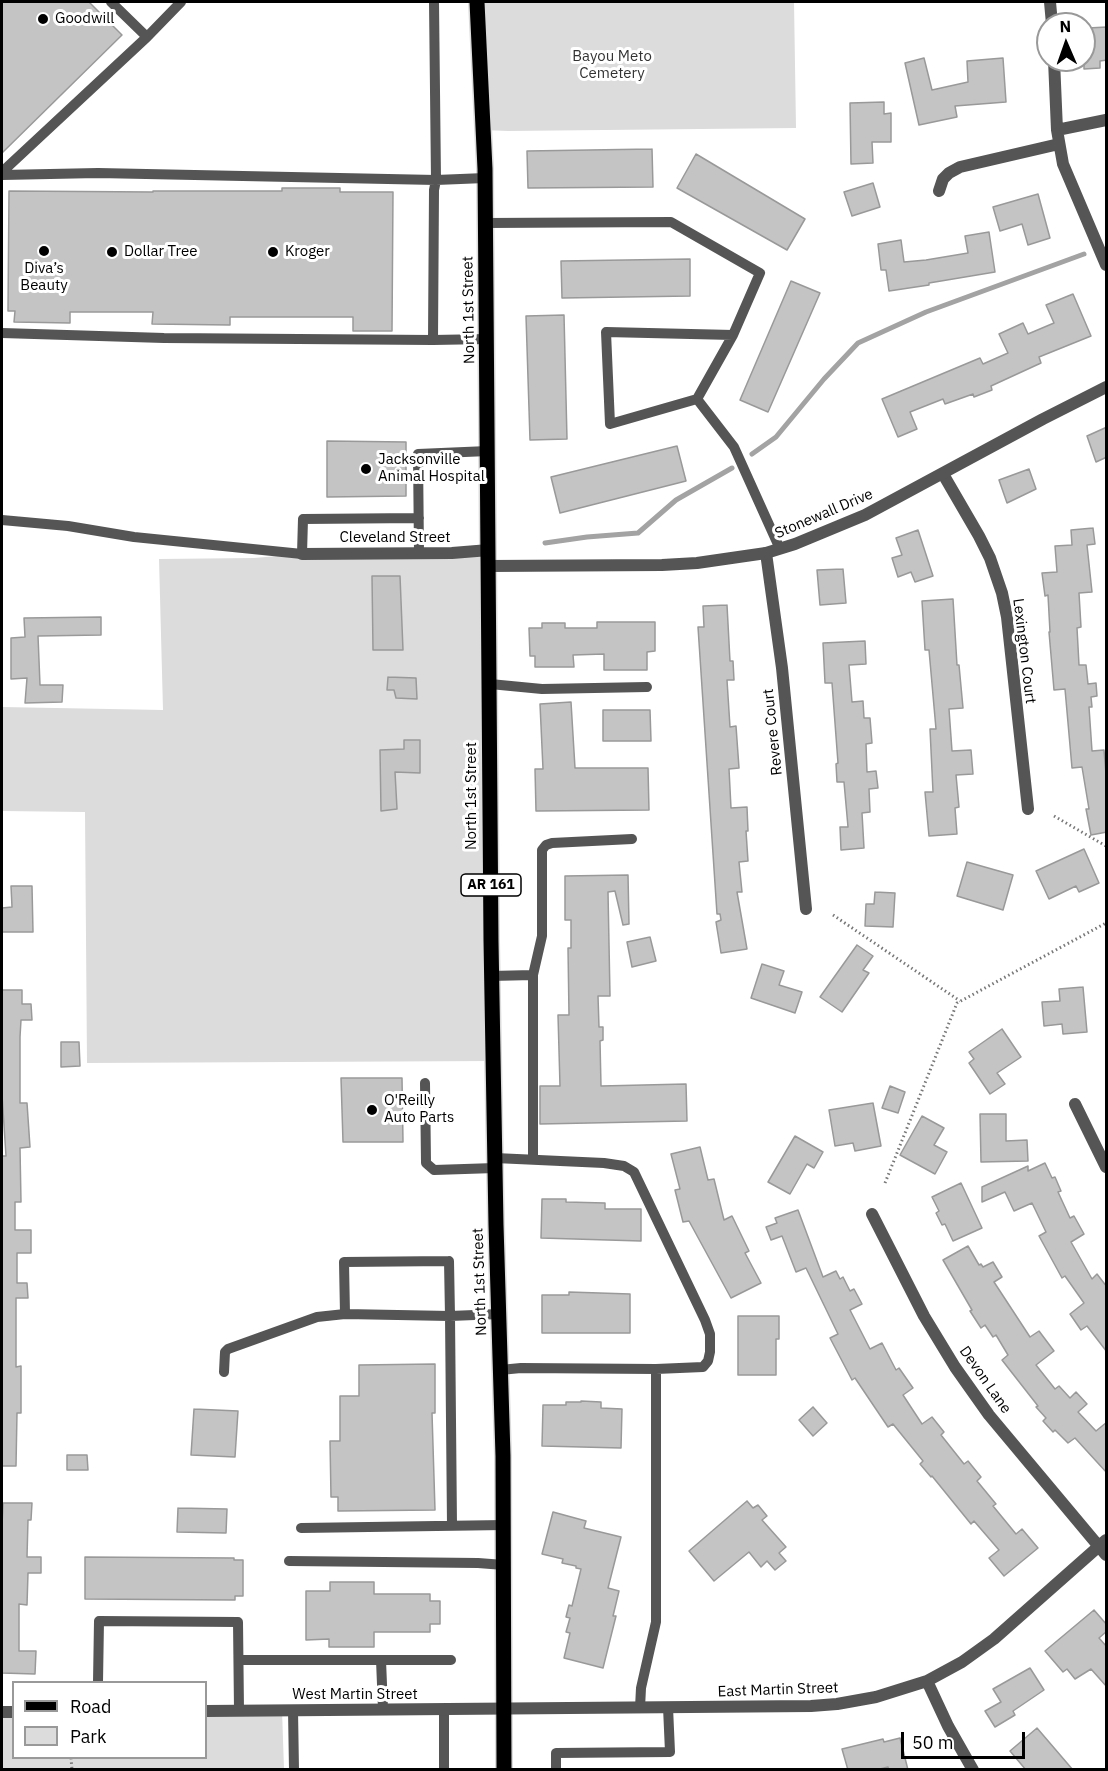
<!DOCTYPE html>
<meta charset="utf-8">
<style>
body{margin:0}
#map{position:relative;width:1108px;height:1771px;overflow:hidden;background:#fff;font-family:"IBM Plex Sans",sans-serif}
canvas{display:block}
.frame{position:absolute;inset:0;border:3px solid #000;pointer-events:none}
.legend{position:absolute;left:12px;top:1681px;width:195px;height:78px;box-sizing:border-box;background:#fff;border:2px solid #999;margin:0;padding:8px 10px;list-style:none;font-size:18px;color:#000}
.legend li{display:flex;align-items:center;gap:12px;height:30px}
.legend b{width:30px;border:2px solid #999}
.north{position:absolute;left:1036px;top:12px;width:60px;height:60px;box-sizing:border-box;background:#fff;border:2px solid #999;border-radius:50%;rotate:358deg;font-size:16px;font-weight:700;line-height:24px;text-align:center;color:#000}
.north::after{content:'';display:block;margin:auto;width:21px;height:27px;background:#000;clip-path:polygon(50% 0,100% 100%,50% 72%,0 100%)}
.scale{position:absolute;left:901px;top:1732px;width:124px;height:27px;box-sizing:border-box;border:3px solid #000;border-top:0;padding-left:8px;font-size:18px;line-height:21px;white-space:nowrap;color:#000;-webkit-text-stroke:4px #fff;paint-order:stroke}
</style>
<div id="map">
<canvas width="1108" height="1771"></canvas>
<div class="frame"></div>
<ul class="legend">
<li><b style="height:8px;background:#000"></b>Road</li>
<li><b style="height:16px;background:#dcdcdc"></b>Park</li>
</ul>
<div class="north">N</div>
<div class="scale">50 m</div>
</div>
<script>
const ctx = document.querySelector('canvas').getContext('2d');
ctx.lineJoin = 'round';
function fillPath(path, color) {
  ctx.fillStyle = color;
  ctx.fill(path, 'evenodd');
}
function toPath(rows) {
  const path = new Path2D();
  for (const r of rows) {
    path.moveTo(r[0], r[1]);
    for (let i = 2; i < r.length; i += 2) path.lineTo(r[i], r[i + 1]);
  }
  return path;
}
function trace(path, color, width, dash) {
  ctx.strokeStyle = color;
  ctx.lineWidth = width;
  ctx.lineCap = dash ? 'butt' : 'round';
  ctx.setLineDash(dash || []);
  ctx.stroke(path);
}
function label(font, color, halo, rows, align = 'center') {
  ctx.font = font + ' "IBM Plex Sans",sans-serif';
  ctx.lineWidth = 6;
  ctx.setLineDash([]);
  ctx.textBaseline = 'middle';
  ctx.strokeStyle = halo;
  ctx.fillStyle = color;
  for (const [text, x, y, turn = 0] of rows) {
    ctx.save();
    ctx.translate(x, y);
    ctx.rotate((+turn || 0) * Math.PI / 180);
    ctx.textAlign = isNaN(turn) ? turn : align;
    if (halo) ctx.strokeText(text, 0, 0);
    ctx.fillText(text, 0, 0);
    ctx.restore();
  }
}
fillPath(toPath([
 [477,2,794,2,796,128,508,131,483,130],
 [489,550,493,1061,87,1063,85,812,2,811,2,707,163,710,159,559,254,558,302,554],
 [206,1710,282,1710,284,1769,2,1769,2,1712,13,1712,14,1758,206,1758]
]), '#dcdcdc');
trace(toPath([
 [752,454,776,437,824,379,858,343,926,312,1084,254],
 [545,543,587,537,638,533,676,500,732,468]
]), '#a3a3a3', 5);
const building = toPath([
 [2,2,89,2,122,35,2,153,2,2],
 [1107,27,1107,60,1100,61,1100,68,1084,69,1084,37,1089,37,1088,28,1107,27],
 [924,58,932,90,968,82,967,61,1003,58,1006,102,955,106,957,117,919,125,905,63,924,58],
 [884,102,884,114,891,113,891,142,872,142,873,163,851,164,850,103,884,102],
 [652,149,653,187,528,188,527,151,652,149],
 [696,154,805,219,787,250,677,188,696,154],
 [873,183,880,207,852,216,844,192,873,183],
 [282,188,340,188,340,192,393,192,392,331,353,331,353,317,230,317,230,325,152,324,153,312,70,312,70,323,14,322,15,311,8,311,9,191,153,192,153,191,282,191,282,188],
 [1038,194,1050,238,1028,245,1022,224,1000,231,993,207,1038,194],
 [989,232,995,272,929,283,929,285,889,291,886,270,881,270,878,244,901,240,904,262,926,260,968,253,965,236,989,232],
 [690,259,690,296,562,298,561,261,690,259],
 [791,281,820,293,768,412,740,400,791,281],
 [1073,294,1091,336,1039,357,1041,363,991,386,992,390,974,397,973,394,945,404,943,399,910,412,917,429,898,437,882,399,980,358,983,364,1008,353,999,334,1023,323,1028,334,1054,323,1046,305,1073,294],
 [564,315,567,439,530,440,526,316,564,315],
 [1107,427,1107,457,1096,462,1087,436,1107,427],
 [327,441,406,442,406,496,327,497,327,441],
 [677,446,686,481,560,513,551,477,677,446],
 [1029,469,1036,489,1007,503,999,480,1029,469],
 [1093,528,1095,544,1087,545,1092,592,1079,593,1081,627,1077,628,1079,665,1086,665,1088,684,1096,683,1097,696,1091,697,1092,707,1089,707,1092,751,1104,750,1107,786,1107,832,1091,835,1086,809,1089,809,1082,767,1072,768,1065,689,1054,690,1049,632,1050,632,1048,595,1045,596,1042,573,1057,572,1055,546,1072,545,1071,530,1093,528],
 [918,530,933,576,915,582,911,572,898,577,892,558,902,555,896,538,918,530],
 [843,569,846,603,820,605,817,570,843,569],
 [372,576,400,576,403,650,373,650,372,576],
 [953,599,957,665,959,665,963,708,949,709,952,751,971,750,973,774,956,775,959,807,955,808,957,834,929,836,925,792,933,792,930,729,936,729,929,650,925,650,922,601,953,599],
 [727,605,730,661,733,661,734,680,727,680,730,727,736,726,739,768,729,769,731,808,747,807,748,831,746,831,748,861,739,862,742,892,737,892,747,949,721,953,716,922,721,920,720,914,717,914,698,627,704,627,703,606,727,605],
 [101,617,101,635,38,636,40,685,63,685,62,702,25,703,27,678,11,679,11,638,25,637,24,618,101,617],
 [597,622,655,622,655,651,647,652,647,670,604,670,604,654,573,655,574,667,535,667,535,656,530,656,529,628,542,628,542,623,565,623,565,628,597,628,597,622],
 [865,641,866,664,849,665,852,702,863,701,864,718,870,718,872,743,866,744,867,772,876,771,878,788,869,789,870,812,862,813,864,848,841,850,840,827,848,827,844,782,837,782,836,764,838,763,832,683,825,683,823,643,865,641],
 [388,677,416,678,417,699,396,698,394,690,387,690,388,677],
 [571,702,575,768,648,768,649,810,536,811,535,769,543,769,540,704,571,702],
 [603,710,650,710,651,741,603,741,603,710],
 [404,740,420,740,420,773,395,772,397,809,381,811,380,750,404,749,404,740],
 [1084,849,1099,883,1079,892,1076,886,1049,899,1036,871,1084,849],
 [967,862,1013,875,1003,910,957,896,967,862],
 [628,875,629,924,623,925,615,891,608,892,610,996,598,996,599,1027,603,1027,603,1040,600,1041,601,1086,686,1084,687,1121,540,1124,540,1086,560,1086,558,1015,569,1015,568,948,571,948,571,920,565,920,565,876,628,875],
 [11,886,32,886,33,932,2,932,2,908,12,907,11,886],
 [875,892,895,893,893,927,865,926,866,904,874,904,875,892],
 [650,937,656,961,632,967,627,942,650,937],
 [857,945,873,956,863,970,869,973,842,1012,820,997,857,945],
 [762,964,784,971,779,985,802,992,795,1013,751,998,762,964],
 [1083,987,1087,1032,1063,1034,1062,1024,1044,1026,1042,1002,1060,1001,1059,989,1083,987],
 [2,990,22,990,22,1004,31,1004,32,1020,21,1020,20,1037,20,1103,27,1103,30,1147,20,1148,21,1202,15,1202,15,1230,31,1230,31,1253,17,1253,17,1283,27,1283,28,1298,16,1298,16,1367,21,1366,21,1413,17,1413,16,1466,2,1466,2,1156,6,1156,2,1095,2,990],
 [1002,1029,1021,1057,997,1073,1005,1084,990,1094,969,1063,974,1059,969,1052,1002,1029],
 [61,1042,79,1042,80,1066,61,1067,61,1042],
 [341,1078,402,1078,403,1142,343,1142,341,1078],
 [890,1086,905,1092,898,1113,882,1108,890,1086],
 [873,1103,881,1146,855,1151,853,1143,835,1146,829,1110,873,1103],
 [980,1114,1006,1114,1006,1141,1027,1140,1028,1161,981,1162,980,1114],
 [922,1116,944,1128,934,1145,947,1152,935,1174,900,1155,922,1116],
 [795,1136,823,1152,814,1168,807,1164,790,1194,768,1182,795,1136],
 [700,1147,708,1180,714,1179,724,1220,732,1216,749,1251,745,1253,761,1283,731,1298,689,1221,683,1222,675,1190,680,1189,671,1154,700,1147],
 [1045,1163,1052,1178,1055,1177,1061,1191,1058,1192,1070,1218,1074,1216,1084,1234,1071,1242,1092,1279,1097,1274,1107,1287,1107,1352,1087,1326,1081,1330,1070,1314,1084,1303,1065,1276,1062,1278,1039,1236,1046,1232,1032,1203,1014,1211,1005,1192,982,1202,982,1187,1028,1166,1028,1171,1045,1163],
 [961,1183,982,1228,953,1241,945,1224,942,1225,936,1213,939,1211,932,1197,961,1183],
 [542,1199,566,1199,566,1202,605,1203,605,1209,641,1209,641,1241,541,1238,542,1199],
 [798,1210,823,1277,836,1271,840,1279,843,1277,850,1291,854,1289,862,1304,850,1310,870,1349,882,1343,896,1370,899,1368,913,1388,903,1395,922,1424,932,1417,944,1432,941,1435,964,1464,968,1461,981,1477,977,1481,996,1504,993,1506,1016,1534,1022,1529,1038,1548,1004,1576,989,1558,999,1550,974,1521,971,1524,932,1476,931,1477,920,1464,923,1461,893,1424,888,1427,855,1378,852,1380,830,1338,838,1334,806,1268,796,1272,782,1236,771,1240,766,1227,777,1223,775,1218,798,1210],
 [968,1246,979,1265,981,1264,983,1267,993,1262,1002,1277,994,1282,1030,1337,1039,1331,1054,1351,1036,1365,1055,1389,1059,1386,1070,1398,1076,1392,1087,1404,1078,1412,1096,1431,1107,1422,1107,1473,1075,1438,1068,1443,1055,1430,1053,1432,1043,1421,1046,1418,1036,1407,1038,1406,1002,1360,1008,1355,996,1335,993,1337,985,1325,981,1328,970,1311,972,1310,943,1260,968,1246],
 [569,1292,630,1294,630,1333,542,1333,542,1295,569,1295,569,1292],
 [738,1316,779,1316,779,1339,776,1339,776,1375,738,1375,738,1316],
 [435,1364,435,1413,432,1413,435,1510,338,1511,338,1497,331,1497,330,1441,340,1441,340,1396,359,1396,359,1365,435,1364],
 [581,1401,601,1402,601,1408,622,1409,621,1448,542,1446,543,1405,566,1405,566,1402,581,1402,581,1401],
 [813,1407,827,1423,813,1436,799,1420,813,1407],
 [194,1409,238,1411,235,1457,191,1455,194,1409],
 [67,1455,87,1455,88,1470,67,1470,67,1455],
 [747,1501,753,1508,758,1505,767,1516,762,1520,786,1547,779,1553,786,1561,775,1570,767,1561,761,1567,749,1552,714,1581,689,1551,747,1501],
 [3,1503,32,1503,31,1520,28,1520,27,1557,41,1557,41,1573,28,1573,27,1605,19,1604,19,1651,36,1651,35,1674,2,1673,2,1526,3,1503],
 [178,1508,227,1509,226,1533,177,1532,178,1508],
 [553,1512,586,1521,584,1528,621,1537,608,1588,619,1591,613,1616,616,1616,603,1668,564,1658,570,1633,566,1632,570,1618,566,1617,569,1605,572,1606,581,1569,576,1568,576,1566,562,1563,563,1559,542,1554,553,1512],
 [85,1557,234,1558,234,1560,243,1560,243,1596,235,1596,235,1600,85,1599,85,1557],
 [330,1582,374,1582,374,1594,430,1594,430,1601,440,1601,440,1624,430,1624,430,1632,374,1632,374,1647,329,1647,329,1639,306,1640,306,1591,330,1591,330,1582],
 [1094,1610,1107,1625,1107,1631,1099,1638,1107,1647,1107,1687,1091,1669,1075,1679,1067,1669,1063,1672,1045,1651,1094,1610],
 [1030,1668,1044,1690,1013,1711,1015,1715,995,1727,985,1711,1001,1702,993,1689,1030,1668],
 [1037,1728,1073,1770,1026,1770,1010,1751,1037,1728],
 [900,1738,908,1770,889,1770,888,1767,876,1770,848,1770,842,1749,883,1739,884,1742,900,1738]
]);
fillPath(building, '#c4c4c4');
trace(building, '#999', 1.5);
const primary = toPath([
 [477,2,485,169,491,941,496,1225,503,1456,504,1770]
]);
trace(primary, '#dbdbdb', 18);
trace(toPath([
 [1054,816,1106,846],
 [833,915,960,1001],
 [885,1183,957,1003,1106,923],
 [71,1758,72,1770]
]), '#777', 3, [1.5, 3]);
trace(toPath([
 [111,2,147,37,181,2],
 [434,2,436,180,434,190,433,340,487,339],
 [2,172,147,37],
 [2,175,98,173,436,180,485,178],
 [486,223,671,222,760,273,733,335,606,332,610,424,697,399,734,447,780,549],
 [2,333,164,338,433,340],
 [697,399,733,335],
 [2,520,68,526,134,537,302,554,303,519,419,518],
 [419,553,418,454,488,451],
 [490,684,542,689,647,687],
 [491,976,533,975],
 [425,1083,426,1163,434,1170,495,1168],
 [495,1158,604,1163,624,1166,634,1172,705,1320,710,1334,710,1352,708,1361,703,1367,656,1369],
 [533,1158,533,975,542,936,542,850,546,845,552,843,632,839],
 [449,1261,450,1316,345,1314,344,1262,449,1261],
 [500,1370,521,1368,656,1369,656,1622,641,1688,640,1708],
 [224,1372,225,1352,228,1349,317,1317,345,1314],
 [452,1526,450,1316,499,1314],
 [301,1528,504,1525],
 [289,1561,478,1563,504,1565],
 [239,1660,451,1660],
 [381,1660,383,1709],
 [98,1682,99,1621,238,1622,239,1710],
 [293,1710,294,1770],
 [444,1770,444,1709],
 [556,1770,556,1753,670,1752,668,1707]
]), '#555', 10);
trace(toPath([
 [1050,2,1052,24],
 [1054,60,1057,130,1063,164,1106,265],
 [1057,130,1106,120],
 [939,191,943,179,949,173,960,167,1059,144],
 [943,474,979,536,990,558,1002,593,1007,617,1028,809],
 [766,553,782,668,806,909],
 [302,554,452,553,489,550],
 [1075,1104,1106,1167],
 [872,1214,924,1316,955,1367,989,1415,1106,1555],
 [927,1681,948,1726,973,1770],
 [206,1711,811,1706,837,1704,876,1697,927,1681,962,1662,994,1639,1106,1540],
 [2,1712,14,1712]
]), '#555', 12);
trace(toPath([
 [489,566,662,565,697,563,766,553,795,544,865,515,1043,419,1106,387]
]), '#555', 12);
trace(primary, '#000', 15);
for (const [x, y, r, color] of [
 [43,19,6,"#000"],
 [44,251,6,"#000"],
 [112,252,6,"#000"],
 [273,252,6,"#000"],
 [366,469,6,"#000"],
 [372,1110,6,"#000"]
]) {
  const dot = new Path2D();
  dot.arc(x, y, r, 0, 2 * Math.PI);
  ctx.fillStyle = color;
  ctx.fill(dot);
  trace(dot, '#fff', 2);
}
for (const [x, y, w] of [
 [491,885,60]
]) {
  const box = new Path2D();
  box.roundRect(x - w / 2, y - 11, w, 22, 4.5);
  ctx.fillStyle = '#fff';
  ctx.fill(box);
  trace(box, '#000', 1.5);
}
label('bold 14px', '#000', null, [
 ["AR 161",491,885]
]);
label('15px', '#000', '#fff', [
 ["Goodwill",55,19],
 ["Dollar Tree",124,252],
 ["Kroger",285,252],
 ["Diva’s",44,269,"center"],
 ["Beauty",44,286,"center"],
 ["Jacksonville",378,460],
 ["Animal Hospital",378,477],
 ["O'Reilly",384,1101],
 ["Auto Parts",384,1118]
], 'left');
label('15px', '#333', '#fff', [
 ["Bayou Meto",612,57],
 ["Cemetery",612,74]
]);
label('15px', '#000', '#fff', [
 ["North 1st Street",469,310,-91],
 ["Stonewall Drive",824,514,-23],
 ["Cleveland Street",395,538],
 ["Lexington Court",1024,651,83],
 ["Revere Court",773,732,-96],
 ["North 1st Street",472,796,-90],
 ["North 1st Street",480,1282,-92],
 ["Devon Lane",985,1380,55],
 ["East Martin Street",778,1690,-2],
 ["West Martin Street",355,1695]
]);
</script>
